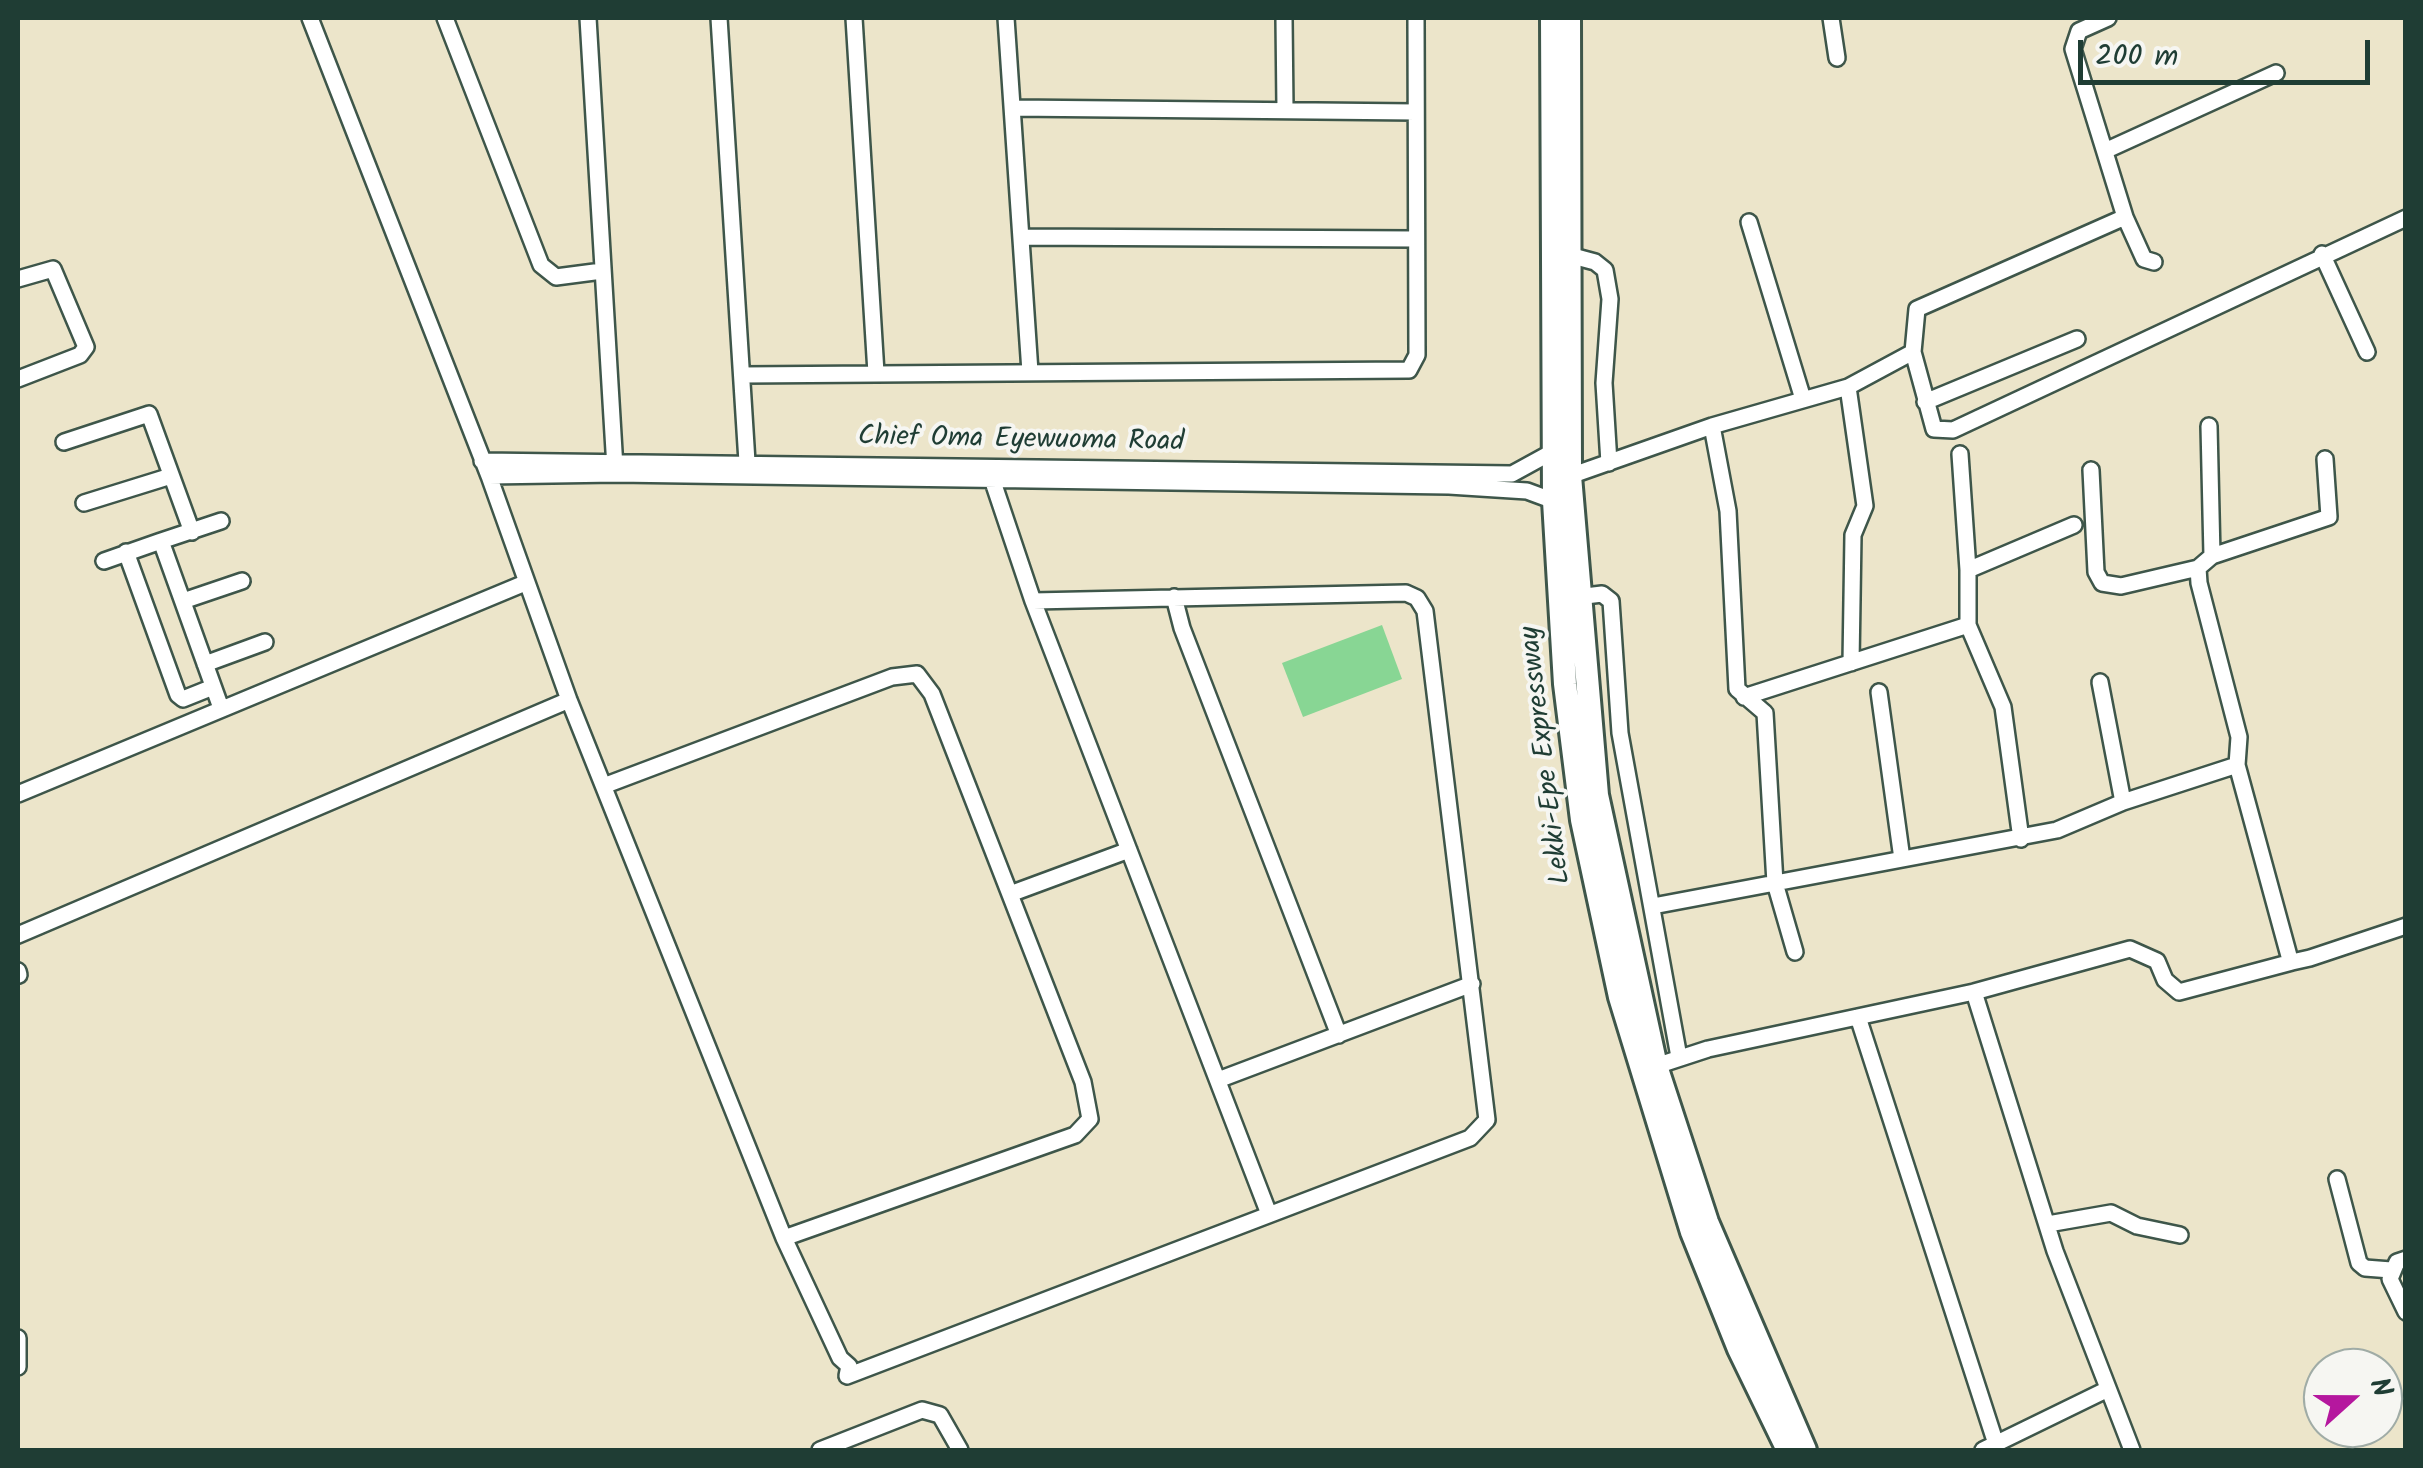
<!DOCTYPE html>
<style>
body{margin:0}
#map{position:relative;width:2423px;height:1468px;overflow:hidden;background:#ece5ca;font-family:Kalam,sans-serif}
canvas{display:block}
.frame{position:absolute;inset:0;border:20px solid #1f3d34;pointer-events:none}
.north{position:absolute;left:2303px;top:1348px;width:100px;height:100px;box-sizing:border-box;background:#f6f6f2;border:2px solid #a0aca6;border-radius:50%;rotate:69deg;font-size:28px;font-weight:700;line-height:40px;text-align:center;color:#1f3d34}
.north::after{content:'';display:block;margin:auto;width:35px;height:45px;background:#b5179e;clip-path:polygon(50% 0,100% 100%,50% 72%,0 100%)}
.scale{position:absolute;left:2078px;top:40px;width:292px;height:45px;box-sizing:border-box;border:5px solid #1f3d34;border-top:0;padding-left:12px;font-size:30px;line-height:35px;white-space:nowrap;color:#1f3d34;-webkit-text-stroke:8px #f6f6f2;paint-order:stroke}
</style>
<div id="map">
<canvas width="2423" height="1468"></canvas>
<div class="frame"></div>
<div class="north">N</div>
<div class="scale">200 m</div>
</div>
<script>
const ctx = document.querySelector('canvas').getContext('2d');
ctx.lineJoin = 'round';
function fillPath(path, color) {
  ctx.fillStyle = color;
  ctx.fill(path, 'evenodd');
}
function toPath(rows) {
  const path = new Path2D();
  for (const r of rows) {
    path.moveTo(r[0], r[1]);
    for (let i = 2; i < r.length; i += 2) path.lineTo(r[i], r[i + 1]);
  }
  return path;
}
function trace(path, color, width, dash) {
  ctx.strokeStyle = color;
  ctx.lineWidth = width;
  ctx.lineCap = dash ? 'butt' : 'round';
  ctx.setLineDash(dash || []);
  ctx.stroke(path);
}
function label(font, color, halo, rows, align = 'center') {
  ctx.font = font + ' Kalam,sans-serif';
  ctx.lineWidth = 8;
  ctx.setLineDash([]);
  ctx.textBaseline = 'middle';
  ctx.strokeStyle = halo;
  ctx.fillStyle = color;
  for (const [text, x, y, turn = 0] of rows) {
    ctx.save();
    ctx.translate(x, y);
    ctx.rotate((+turn || 0) * Math.PI / 180);
    ctx.textAlign = isNaN(turn) ? turn : align;
    if (halo) ctx.strokeText(text, 0, 0);
    ctx.fillText(text, 0, 0);
    ctx.restore();
  }
}
fillPath(toPath([
 [1382,625,1402,679,1303,717,1282,663]
]), '#88d694');
const minor = toPath([
 [310,18,489,476,569,700,784,1238,840,1358,849,1366,847,1376,1470,1138,1487,1120,1425,611,1417,598,1406,593,1033,601],
 [445,18,541,265,556,277,602,271],
 [588,18,615,468],
 [719,18,747,462],
 [854,18,876,373],
 [1006,18,1030,372],
 [1284,18,1285,109],
 [1831,18,1837,58],
 [2108,18,2079,31,2073,49,2125,217],
 [1013,108,1416,112],
 [2107,150,2276,73],
 [1749,222,1803,399],
 [1022,237,1415,239],
 [2322,254,2367,352],
 [1569,255,1595,262,1605,270,1610,299,1604,383,1609,463],
 [2154,262,2144,259,2125,217,1917,309,1913,352,1934,429,1953,430,2406,218],
 [18,279,53,269,86,347,80,355,18,379],
 [743,375,1409,370,1417,355,1416,18],
 [1848,387,1865,506,1853,535,1851,663],
 [1925,402,2077,339],
 [1712,426,1728,511,1737,689,1765,713,1775,883,1795,952],
 [2209,426,2212,556,2198,568,2199,583,2239,737,2237,765,2289,956,2292,962,2310,958,2406,926],
 [64,442,149,414,192,532],
 [1960,454,1968,570],
 [482,461,1512,474,1554,451],
 [989,470,1033,601,1269,1214],
 [2091,470,2096,572,2102,583,2121,586,2198,568],
 [489,476,616,474,1449,486,1527,491,1554,501],
 [1570,476,1712,426,1848,387,1913,352],
 [84,503,171,476],
 [126,552,178,695,183,699,213,687],
 [2212,556,2329,517,2325,459],
 [104,561,161,541],
 [1174,597,1182,628,1339,1035],
 [1577,597,1602,594,1611,601,1620,733,1679,1057],
 [183,601,242,581],
 [205,664,265,642],
 [2100,682,2123,802],
 [1879,692,1902,859],
 [1744,697,1968,625],
 [221,708,161,541,221,521],
 [606,785,892,677,917,674,932,694,1083,1082,1090,1119,1075,1135,784,1238],
 [18,794,525,583],
 [2021,839,2003,707,1968,625,1968,570,2074,525],
 [1010,894,1129,850],
 [1653,906,2057,830,2123,802,2237,765],
 [18,935,569,700],
 [18,971,19,975],
 [1974,992,2055,1251,2132,1450],
 [1858,1017,1996,1444],
 [1656,1066,1708,1049,1974,992,2130,949,2157,961,2165,980,2179,992,2292,962],
 [1218,1080,1472,984],
 [2337,1179,2359,1263,2365,1268,2391,1270],
 [2048,1224,2111,1213,2137,1226,2180,1235],
 [2406,1259,2397,1262,2390,1279,2406,1312],
 [18,1338,18,1367],
 [820,1450,922,1410,940,1415,960,1450],
 [1983,1450,2106,1390]
]);
const highway = toPath([
 [1552,18,1554,501,1565,684,1582,820,1620,997,1692,1232,1739,1349,1788,1450],
 [1569,18,1570,476,1597,795,1656,1066,1707,1222,1805,1450]
]);
trace(minor, '#3e564a', 20);
trace(highway, '#3e564a', 28);
trace(minor, '#fff', 15);
trace(highway, '#fff', 22);
label('28px', '#1f3d34', '#f6f6f2', [
 ["Chief Oma Eyewuoma Road",1021,442,1],
 ["Lekki-Epe Expressway",1548,755,-97]
]);
</script>
